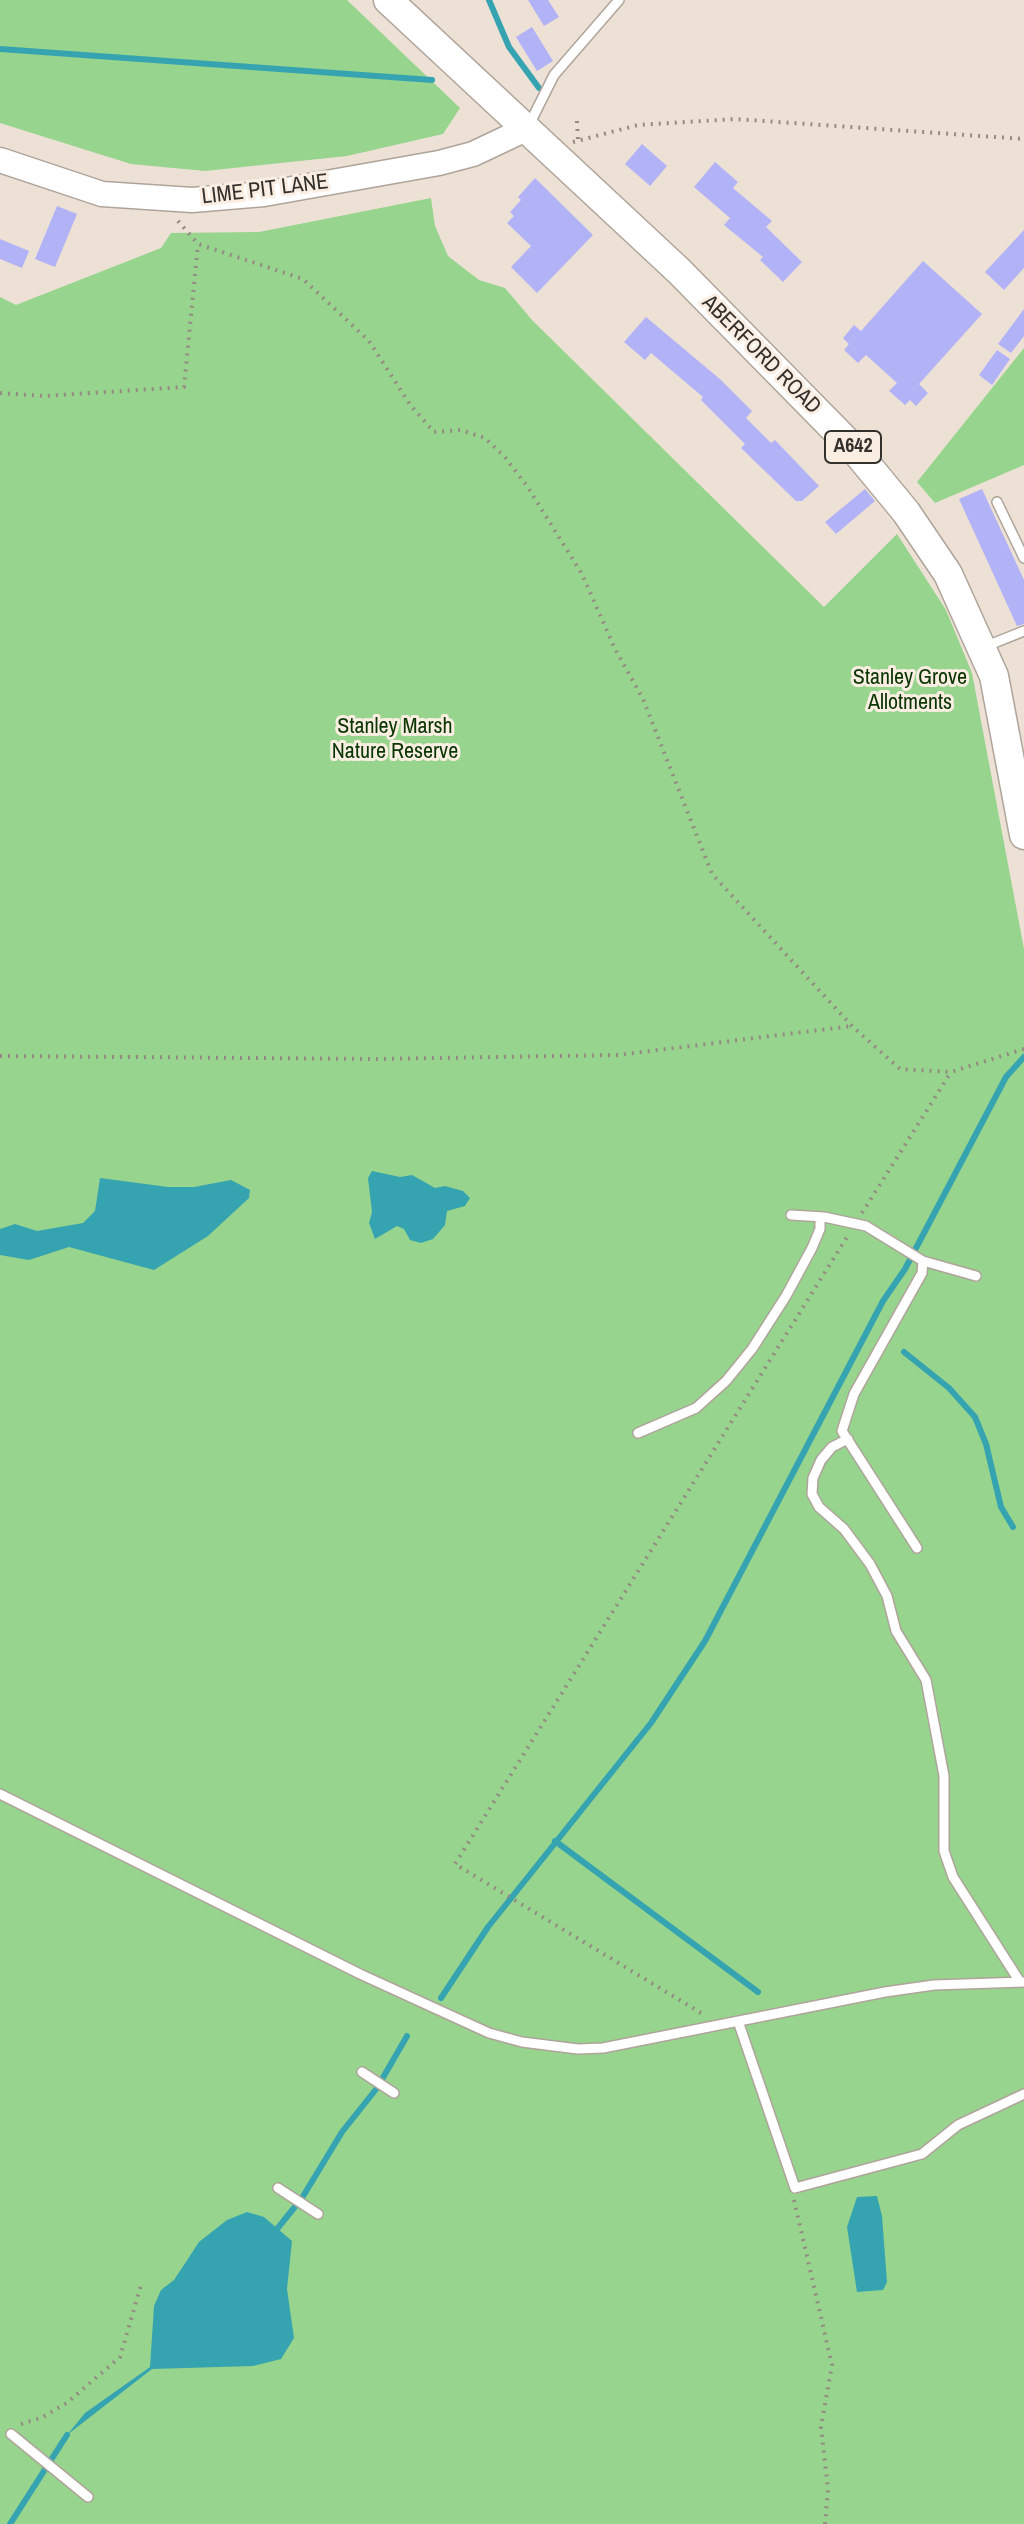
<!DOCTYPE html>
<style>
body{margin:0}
canvas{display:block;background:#ede1d6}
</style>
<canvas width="1024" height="2524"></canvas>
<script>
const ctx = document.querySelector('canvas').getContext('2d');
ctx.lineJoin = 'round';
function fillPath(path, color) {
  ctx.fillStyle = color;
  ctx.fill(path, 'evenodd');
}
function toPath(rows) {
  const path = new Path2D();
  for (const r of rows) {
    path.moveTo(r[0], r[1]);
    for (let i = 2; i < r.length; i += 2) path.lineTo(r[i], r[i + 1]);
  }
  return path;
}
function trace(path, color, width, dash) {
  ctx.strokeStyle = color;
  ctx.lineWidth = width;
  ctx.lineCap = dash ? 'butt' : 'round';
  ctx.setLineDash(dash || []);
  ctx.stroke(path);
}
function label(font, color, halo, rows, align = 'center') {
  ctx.font = font + ' "Archivo Narrow",sans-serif';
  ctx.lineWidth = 6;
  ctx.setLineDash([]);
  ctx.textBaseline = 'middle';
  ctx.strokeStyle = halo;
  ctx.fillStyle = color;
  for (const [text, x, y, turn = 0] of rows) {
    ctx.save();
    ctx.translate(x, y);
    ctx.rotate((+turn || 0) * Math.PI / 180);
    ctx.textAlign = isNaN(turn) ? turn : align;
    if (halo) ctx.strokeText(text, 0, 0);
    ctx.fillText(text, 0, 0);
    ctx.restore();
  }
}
fillPath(toPath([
 [0,0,347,0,460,108,443,134,347,156,205,171,131,164,0,123],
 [431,198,435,226,448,256,479,280,505,288,532,320,824,607,897,534,946,610,972,673,1024,949,1024,2524,0,2524,0,297,16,305,161,248,171,233,259,232],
 [1024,348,1024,465,935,503,917,482]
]), '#97d48e');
fillPath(toPath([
 [372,1171,400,1177,412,1175,435,1188,445,1186,463,1191,470,1198,465,1206,447,1211,445,1225,433,1239,421,1243,410,1240,404,1229,397,1226,375,1239,369,1223,372,1212,368,1178],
 [100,1178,168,1187,194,1187,231,1180,250,1190,249,1198,208,1236,154,1270,69,1247,29,1260,0,1255,0,1229,15,1224,37,1231,83,1223,95,1211],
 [877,2196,882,2216,887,2282,883,2290,857,2292,847,2227,857,2197],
 [247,2212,264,2217,292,2241,287,2289,294,2338,281,2359,253,2366,152,2369,67,2435,85,2413,150,2367,154,2306,161,2290,174,2280,199,2242,227,2220]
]), '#36a4b0');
trace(toPath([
 [489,0,509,47,539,88],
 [0,49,432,80],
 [904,1352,949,1388,975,1417,986,1444,1001,1507,1013,1527],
 [555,1841,758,1992],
 [441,1998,488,1927,651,1723,705,1641,883,1301,905,1269,1006,1077,1024,1057],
 [277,2229,302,2198,342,2132,377,2088,407,2036],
 [10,2524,67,2435]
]), '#36a4b0', 6);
fillPath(toPath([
 [528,0,548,0,559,17,544,26],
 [532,27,553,61,537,71,516,37],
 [642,144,667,166,650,186,625,164],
 [715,162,738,182,733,188,772,221,766,227,802,262,783,282,760,260,763,257,724,225,730,218,694,187],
 [535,178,593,235,537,293,511,267,531,246,507,223,514,216,510,212,521,200,518,197],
 [57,206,77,214,55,267,35,259],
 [1024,230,1024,268,1004,290,985,272],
 [0,239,29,251,22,268,0,259],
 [923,261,982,314,919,384,928,393,916,406,910,400,905,405,889,391,897,383,866,355,858,363,844,350,849,344,843,338,854,325,861,331],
 [1024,309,1024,336,1011,353,998,344],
 [646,317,721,380,752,411,746,418,771,443,775,440,819,486,802,501,796,501,741,448,745,444,701,400,703,397,651,353,645,360,624,342],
 [997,350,1010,359,992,385,979,375],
 [865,489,875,501,836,534,825,522],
 [982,489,1024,580,1024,624,1017,626,959,499]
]), '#b2b2f7');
const lane = toPath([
 [529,125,554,75,619,0],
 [997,502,1024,558],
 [984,647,1024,631],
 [791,1215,824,1217,866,1226,923,1261,976,1276],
 [638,1433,696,1408,726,1381,752,1349,786,1296,812,1248,820,1229,820,1217],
 [848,1439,832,1447,821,1460,813,1478,812,1494,819,1507,844,1529,870,1564,887,1596,896,1631,926,1680,944,1776,944,1851,953,1877,1020,1982],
 [917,1548,842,1431,854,1394,922,1273,923,1261],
 [0,1794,360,1974,489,2033,522,2042,578,2049,603,2048,885,1992,934,1985,1024,1982],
 [739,2024,795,2188,922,2154,958,2125,1024,2094],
 [362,2072,394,2093],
 [278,2188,318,2214],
 [11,2434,88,2497]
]);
const secondary = toPath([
 [0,160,102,194,192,200,264,194,439,163,473,154,528,128]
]);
const primary = toPath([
 [388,0,679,271,854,449,906,512,948,574,994,676,1024,835]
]);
trace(lane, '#afa49a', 12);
trace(secondary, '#afa49a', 27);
trace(primary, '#afa49a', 31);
trace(toPath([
 [577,121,578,141],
 [573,142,638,125,735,119,1024,139],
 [178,221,198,244,303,279,369,341,411,406,434,432,461,430,485,438,504,456,527,486,582,574,615,649,643,699,712,874,852,1026,900,1069,951,1072,1024,1049],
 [0,393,44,396,184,387,198,244],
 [0,1056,377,1059,618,1055,852,1026],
 [862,1213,951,1072],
 [701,2013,455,1864,847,1237],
 [794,2200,832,2365,821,2427,828,2489,825,2524],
 [21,2424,43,2417,68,2402,120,2357,141,2285]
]), '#938b83', 4, [2, 6]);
trace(lane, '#fff', 9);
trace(secondary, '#fff', 24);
trace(primary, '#fff', 28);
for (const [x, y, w] of [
 [853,447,56]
]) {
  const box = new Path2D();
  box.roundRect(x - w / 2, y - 16, w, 32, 6);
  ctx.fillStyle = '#faeee3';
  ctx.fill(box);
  trace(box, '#34302c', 2);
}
label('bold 20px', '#34302c', null, [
 ["A642",853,447]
]);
label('22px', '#34302c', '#faeee3', [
 ["LIME PIT LANE",265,190,-7],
 ["ABERFORD ROAD",761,355,45]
]);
label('22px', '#093603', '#faeee3', [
 ["Stanley Grove",910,678],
 ["Allotments",910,703],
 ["Stanley Marsh",395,727],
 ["Nature Reserve",395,752]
]);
</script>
